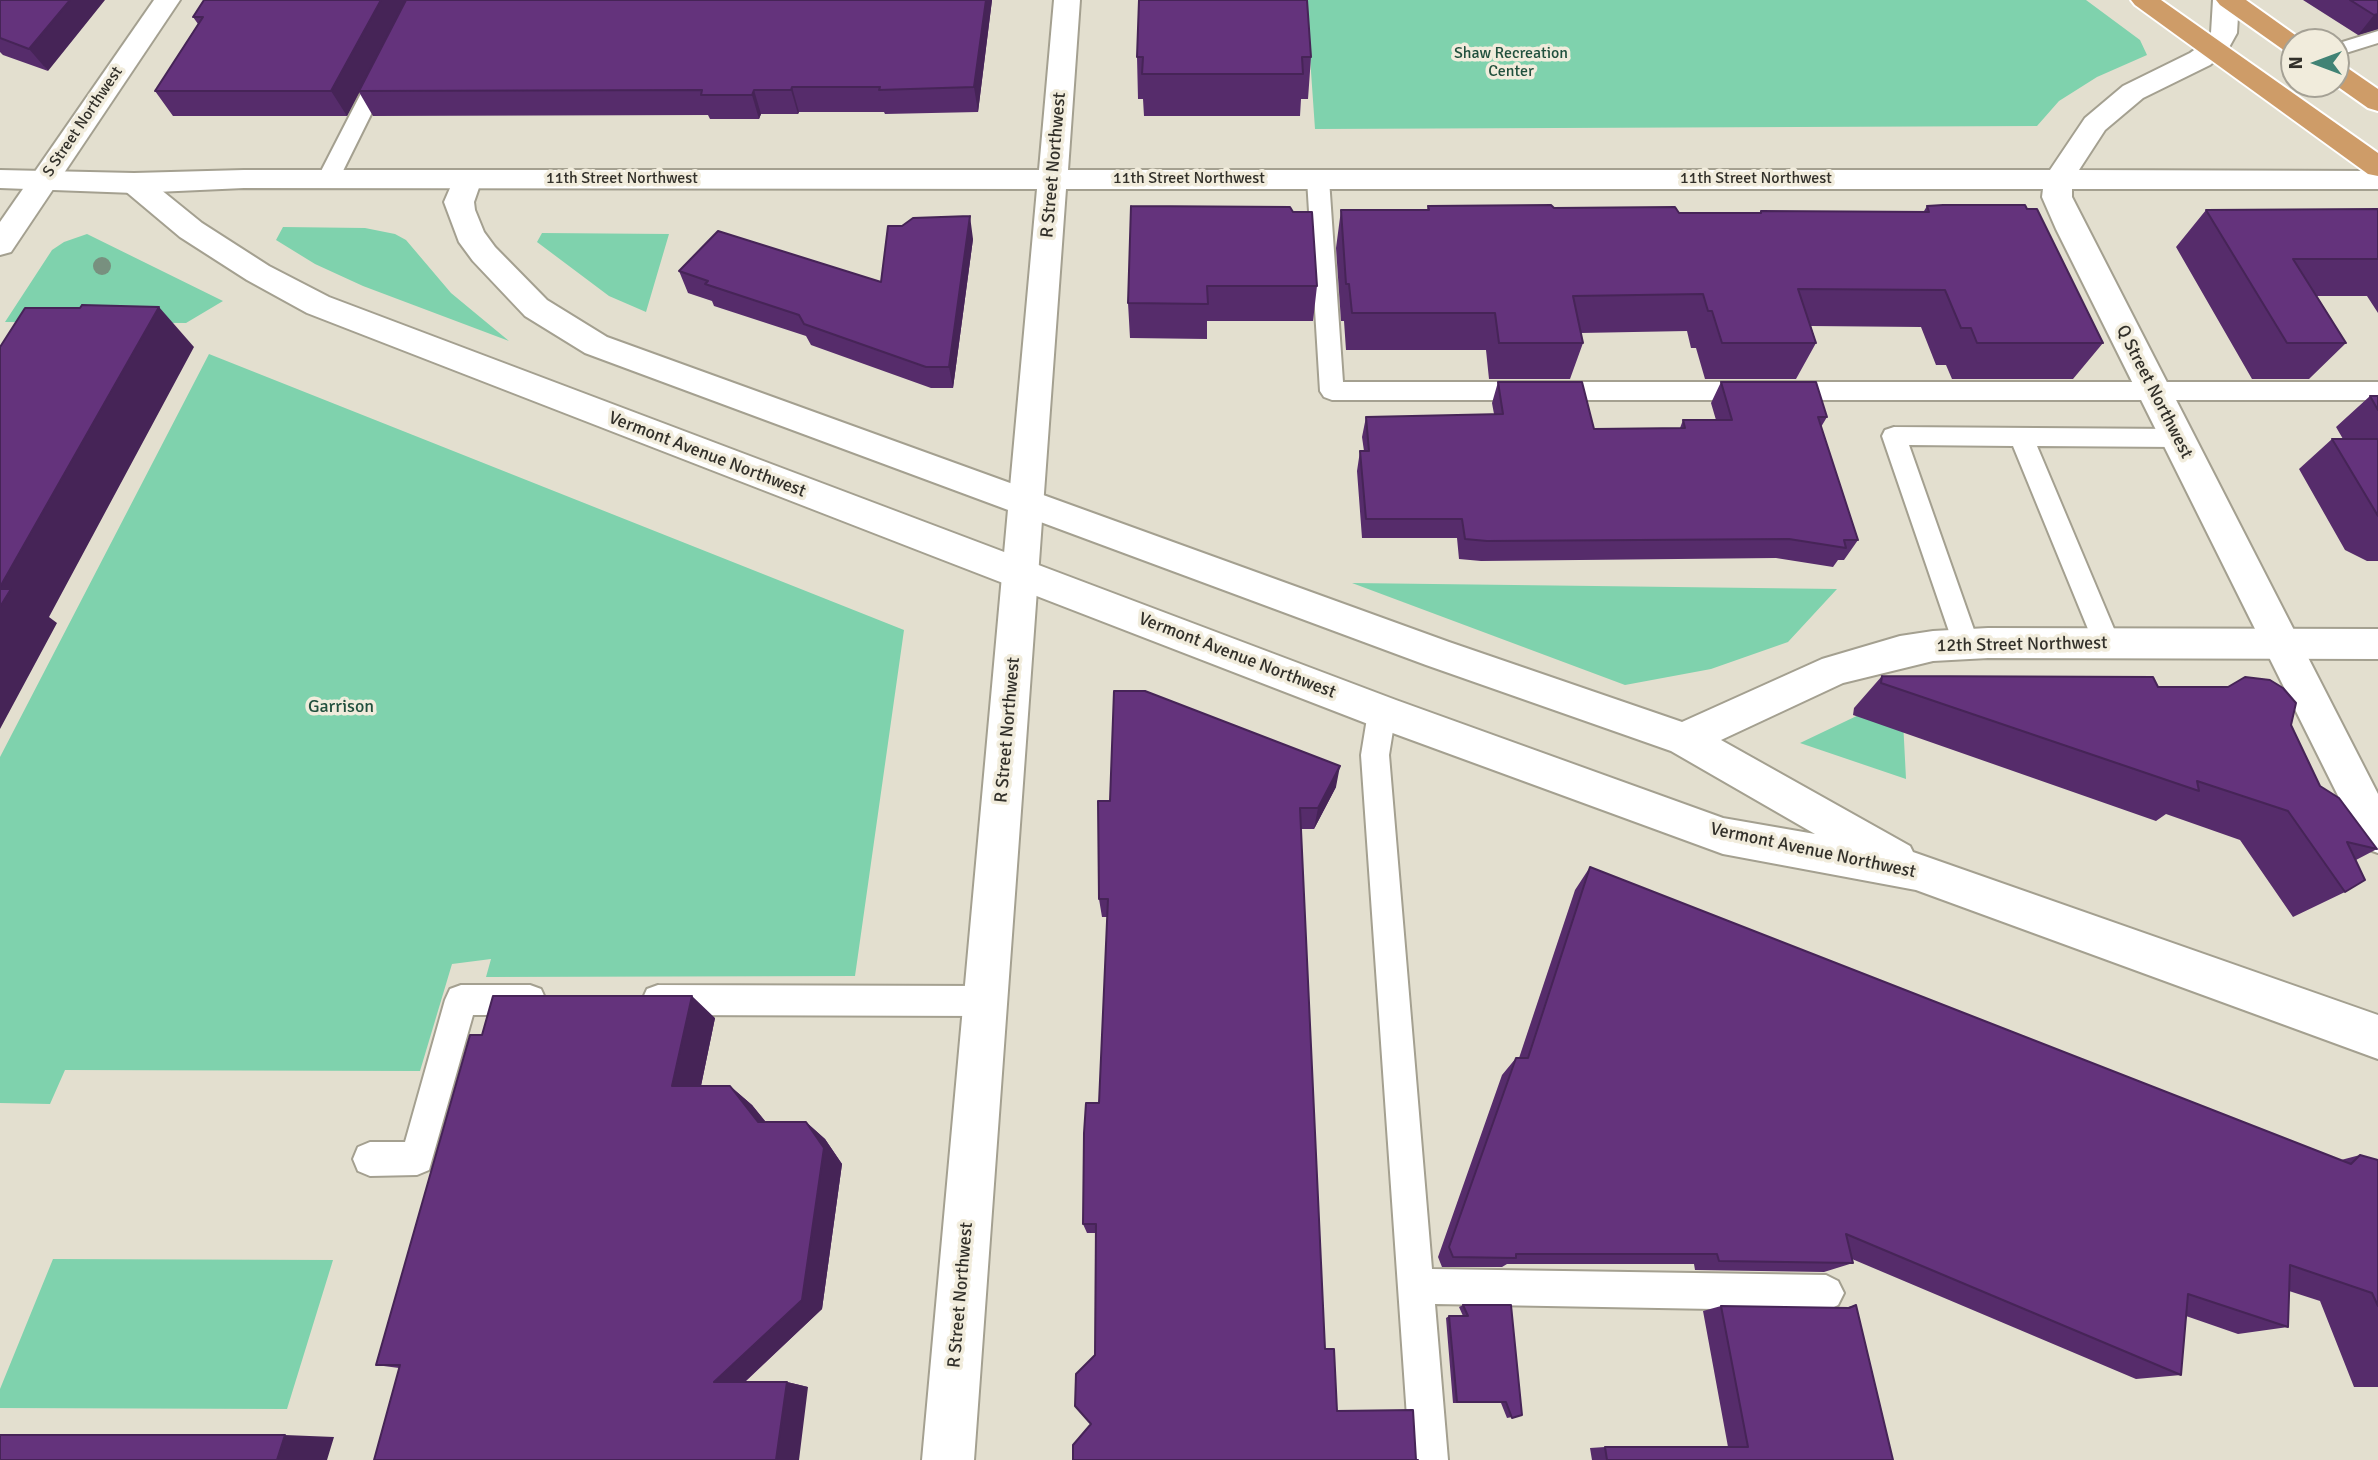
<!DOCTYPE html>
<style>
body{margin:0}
#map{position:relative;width:2378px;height:1460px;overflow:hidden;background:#e3dfcf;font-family:Signika,sans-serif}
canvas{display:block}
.north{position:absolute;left:2280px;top:28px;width:70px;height:70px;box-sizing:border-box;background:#f1ecdc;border:2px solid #a5a195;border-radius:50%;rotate:270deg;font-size:19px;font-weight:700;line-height:28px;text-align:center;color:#32302a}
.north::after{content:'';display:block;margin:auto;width:24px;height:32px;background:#418375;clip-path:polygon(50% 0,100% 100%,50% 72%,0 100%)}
</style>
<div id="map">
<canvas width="2378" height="1460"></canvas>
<div class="north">N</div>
</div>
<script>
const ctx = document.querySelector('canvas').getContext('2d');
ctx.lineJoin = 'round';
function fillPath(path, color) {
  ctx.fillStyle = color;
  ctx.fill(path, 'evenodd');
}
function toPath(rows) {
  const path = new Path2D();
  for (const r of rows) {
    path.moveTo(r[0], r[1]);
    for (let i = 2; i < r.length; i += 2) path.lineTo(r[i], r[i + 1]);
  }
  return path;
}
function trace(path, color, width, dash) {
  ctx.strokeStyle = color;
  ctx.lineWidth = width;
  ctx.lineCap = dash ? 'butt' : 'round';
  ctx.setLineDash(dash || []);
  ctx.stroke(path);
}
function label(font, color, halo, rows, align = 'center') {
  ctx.font = font + ' Signika,sans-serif';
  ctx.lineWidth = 7;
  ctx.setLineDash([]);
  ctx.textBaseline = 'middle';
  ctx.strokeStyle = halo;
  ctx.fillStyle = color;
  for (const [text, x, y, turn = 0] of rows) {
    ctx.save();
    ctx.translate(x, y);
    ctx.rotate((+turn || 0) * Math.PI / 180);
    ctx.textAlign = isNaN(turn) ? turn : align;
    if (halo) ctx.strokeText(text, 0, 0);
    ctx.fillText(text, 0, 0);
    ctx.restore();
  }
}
fillPath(toPath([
 [1306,0,2086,0,2140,40,2147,55,2097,77,2059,101,2037,126,1315,129],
 [283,227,365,228,395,234,406,240,451,293,509,341,363,286,315,264,276,240],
 [542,233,669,234,646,312,609,296,537,242],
 [87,234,223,301,186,323,5,322,52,250,64,242],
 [209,354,904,630,855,976,486,977,491,959,452,964,420,1071,65,1070,50,1104,0,1103,0,757],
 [1352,583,1837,589,1788,642,1711,669,1625,685],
 [1902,701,1906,779,1800,743,1865,712],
 [53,1259,333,1260,287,1409,0,1408,0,1389]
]), '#7fd2ad');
const service = toPath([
 [2378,31,2378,43,2336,56,2336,44,2378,31],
 [382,66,389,68,392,72,339,179,335,184,321,184,317,179,372,72,375,68,382,66],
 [1318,172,1325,174,1329,179,1343,382,2378,382,2378,400,1332,400,1324,397,1320,391,1307,179,1311,174,1318,172],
 [1894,427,2177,429,2186,432,2189,438,2186,444,2177,447,2037,446,2120,643,2117,651,2107,654,2097,651,2013,446,1909,445,1979,644,1976,652,1966,655,1956,652,1882,436,1885,430,1894,427],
 [1382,700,1392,704,1396,712,1389,755,1432,1269,1826,1275,1838,1281,1844,1293,1838,1305,1826,1311,1435,1304,1448,1460,1410,1460,1361,755,1368,712,1372,704,1382,700],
 [461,985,530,985,541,989,546,1000,541,1011,530,1015,473,1015,429,1170,417,1175,370,1176,358,1171,353,1159,358,1147,370,1142,405,1142,445,1000,450,989,461,985],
 [658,985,985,986,996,990,1001,1001,996,1012,985,1016,658,1015,647,1011,642,1000,647,989,658,985]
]);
const minor = toPath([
 [154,0,180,0,11,252,0,255,0,222,154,0]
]);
const tertiary = toPath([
 [467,170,477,172,482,179,474,202,475,210,484,232,495,247,547,300,607,337,1449,642,1682,722,1822,659,1900,636,1933,631,1988,628,2378,629,2378,659,1988,658,1933,661,1843,683,1721,740,1910,846,1913,852,2378,1015,2378,1059,1916,890,1723,854,1368,724,933,556,307,313,247,280,180,237,124,190,119,183,124,176,134,173,144,176,202,223,269,266,329,297,1396,700,1723,818,1815,834,1671,751,1426,665,585,353,525,316,473,261,459,242,444,202,457,172,467,170]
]);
const secondary = toPath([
 [1054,0,1080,0,1068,170,2050,170,2085,118,2123,86,2190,53,2207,41,2211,33,2213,0,2239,0,2237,33,2227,51,2210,65,2143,98,2105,130,2079,170,2378,171,2378,189,2072,189,2072,197,2378,794,2378,853,2364,848,2056,229,2042,197,2043,189,1066,189,974,1460,922,1460,1037,189,244,188,134,193,0,188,0,170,134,173,244,170,1039,170,1054,0]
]);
const trunk = toPath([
 [2131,0,2161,0,2378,153,2378,176,2368,174,2135,5,2131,0],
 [2216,0,2246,0,2305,42,2294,42,2294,53,2285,51,2220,5,2216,0],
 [2336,65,2346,67,2378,89,2378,111,2368,108,2334,84,2336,84,2336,65]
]);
trace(service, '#a4a090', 4);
trace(minor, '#a4a090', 4);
trace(tertiary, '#a4a090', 4);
trace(secondary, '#a4a090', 4);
trace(trunk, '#fff', 4);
fillPath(service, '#fff');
fillPath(minor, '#fff');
fillPath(tertiary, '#fff');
fillPath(secondary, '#fff');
fillPath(trunk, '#ce9c68');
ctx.fillStyle = '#78907f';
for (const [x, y] of [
 [102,266]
]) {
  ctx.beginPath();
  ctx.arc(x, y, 9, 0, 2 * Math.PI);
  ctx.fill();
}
fillPath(toPath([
 [0,0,48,71,3,55,0,52],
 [992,0,978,112,885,114,884,112,799,112,798,114,761,114,759,119,710,119,708,115,373,116,359,92,347,116,173,116,155,91,198,24,193,17],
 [2303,0,2378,0,2378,29,2358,35],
 [1137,57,1311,57,1308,99,1301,99,1300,116,1144,116,1143,99,1138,99],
 [1131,206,1317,286,1313,321,1207,321,1207,339,1130,338,1128,303],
 [1428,206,1554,208,1679,213,1760,213,1761,211,1924,211,1927,206,2103,343,2073,379,1952,379,1946,365,1936,365,1921,327,1811,326,1816,343,1796,379,1705,379,1696,348,1691,348,1687,331,1580,333,1583,343,1570,379,1489,379,1486,350,1346,350,1344,321,1341,321,1336,248,1341,210,1427,210],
 [2378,209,2378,313,2367,296,2317,296,2346,343,2309,379,2252,379,2176,247,2206,210],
 [973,239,953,388,931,388,811,345,806,336,714,306,712,301,688,293,679,271,881,282],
 [1498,382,1594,429,1680,428,1683,420,1716,420,1711,403,1721,382,1827,417,1821,427,1858,540,1844,560,1838,560,1833,567,1776,558,1481,561,1459,559,1457,538,1362,538,1357,471,1360,451,1364,451,1362,437,1366,417,1494,414,1492,403],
 [2370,396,2378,396,2378,561,2367,561,2345,550,2299,469,2332,439,2343,439,2336,427],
 [1882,676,2158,687,2291,725,2320,786,2377,849,2356,860,2345,892,2293,917,2240,840,2166,814,2156,821,1853,715,1854,708],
 [1336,787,1314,829,1301,829,1091,1424,1095,1355,1096,1233,1087,1233,1083,1224,1099,1103,1107,917,1102,917,1099,899,1110,801],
 [1590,867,2341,1160,2360,1155,2378,1160,2378,1387,2354,1387,2320,1301,2289,1291,2288,1327,2238,1334,2186,1316,2181,1375,2136,1379,1852,1259,1853,1263,1824,1272,1695,1270,1694,1264,1507,1264,1502,1267,1442,1267,1438,1257,1502,1075,1516,1058,1519,1058,1575,890],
 [715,1018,701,1086,730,1086,752,1105,766,1122,806,1122,825,1139,842,1164,822,1309,745,1382,787,1382,808,1387,399,1368,376,1365,482,1035],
 [1463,1305,1522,1415,1507,1418,1501,1403,1453,1403,1446,1318,1449,1316,1463,1316,1459,1307],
 [1856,1305,1893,1460,1592,1460,1590,1448,1605,1447,1728,1447,1703,1311,1721,1306,1844,1308]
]), '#562c6b');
fillPath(toPath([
 [70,0,105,0,48,71,29,49],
 [381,0,408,0,347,116,331,91],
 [986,0,992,0,978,112,974,87],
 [2378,14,2378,29,2358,35,2374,15],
 [792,87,799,112,798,114,791,90],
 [754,90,761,114,759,119,752,95],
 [970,216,973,239,953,388,949,367],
 [159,307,194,347,49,617,57,623,0,729,0,587],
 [1340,766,1336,787,1314,829,1318,808],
 [692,996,715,1018,697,1105,672,1086],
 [730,1086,752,1105,779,1139,758,1122],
 [806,1122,825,1139,842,1164,822,1309,739,1387,714,1382],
 [787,1382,808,1387,799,1460,776,1460],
 [285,1435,334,1437,327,1460,277,1460]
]), '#462457');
const building = toPath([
 [0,0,70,0,29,49,0,38,0,0],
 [204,0,381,0,331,91,155,91,203,17,193,17,204,0],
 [406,0,986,0,974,87,879,90,880,87,792,87,791,90,754,90,752,95,701,95,702,90,359,91,406,0],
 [1139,0,1307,0,1311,57,1302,57,1303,74,1142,74,1143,57,1137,57,1139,0],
 [2350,0,2378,0,2378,14,2374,15,2350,0],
 [1551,205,1554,208,1675,207,1679,213,1761,213,1761,211,1929,212,1927,206,1943,205,2025,205,2027,209,2037,209,2103,343,1977,343,1971,328,1961,328,1945,290,1798,289,1816,343,1722,343,1712,311,1708,311,1703,294,1573,296,1583,343,1499,343,1495,313,1352,313,1349,284,1346,284,1341,210,1429,210,1428,206,1551,205],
 [1131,206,1290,207,1293,212,1312,212,1317,286,1207,286,1208,304,1128,303,1131,206],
 [2378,209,2378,259,2293,259,2346,343,2287,343,2206,210,2378,209],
 [970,216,949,367,926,367,804,324,799,315,705,284,708,281,679,271,718,231,881,282,888,226,902,226,913,218,970,216],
 [82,305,159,307,0,587,0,347,25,308,80,308,82,305],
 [1498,382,1582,382,1594,429,1685,428,1683,420,1732,420,1721,382,1816,382,1827,417,1818,417,1858,540,1844,540,1846,548,1789,539,1487,541,1465,539,1462,519,1366,519,1360,451,1369,451,1366,417,1503,414,1498,382],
 [2370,396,2378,396,2378,410,2370,396],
 [2332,439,2378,439,2378,516,2332,439],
 [0,589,11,589,0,607,0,589],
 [1882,676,2153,677,2158,687,2228,687,2245,677,2270,680,2283,688,2296,703,2291,725,2320,786,2339,798,2377,849,2347,842,2365,880,2345,892,2288,811,2197,781,2199,791,1881,683,1882,676],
 [1114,691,1145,691,1340,766,1318,808,1300,808,1325,1349,1334,1349,1337,1411,1413,1410,1416,1460,1418,1460,1073,1460,1073,1445,1091,1424,1075,1406,1076,1374,1095,1355,1096,1224,1083,1224,1084,1133,1086,1103,1099,1103,1108,899,1099,899,1098,801,1110,801,1114,691],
 [1590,867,2351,1164,2360,1155,2378,1160,2378,1306,2372,1293,2290,1265,2288,1327,2188,1294,2181,1375,1846,1234,1853,1263,1719,1261,1717,1254,1516,1254,1516,1258,1453,1257,1449,1247,1516,1058,1528,1058,1590,867],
 [493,996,692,996,672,1086,730,1086,758,1122,806,1122,824,1148,802,1300,714,1382,787,1382,776,1460,374,1460,400,1365,376,1365,470,1035,482,1035,493,996],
 [1463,1305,1511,1305,1522,1415,1512,1418,1506,1402,1457,1402,1449,1316,1468,1316,1463,1305],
 [1856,1305,1893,1460,1607,1460,1605,1447,1748,1447,1721,1306,1849,1308,1856,1305],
 [0,1435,285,1435,277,1460,0,1460,0,1435]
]);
fillPath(building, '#64337c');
trace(building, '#462457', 2);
label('16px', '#21503d', '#f1ecdc', [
 ["Shaw Recreation",1511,54],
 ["Center",1511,72]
]);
label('16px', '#32302a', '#f1ecdc', [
 ["S Street Northwest",83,122,-56],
 ["11th Street Northwest",622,179],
 ["11th Street Northwest",1189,179],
 ["11th Street Northwest",1756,179]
]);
label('18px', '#32302a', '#f1ecdc', [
 ["R Street Northwest",1054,165,-85],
 ["Q Street Northwest",2154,392,63],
 ["Vermont Avenue Northwest",707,455,21],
 ["12th Street Northwest",2022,645,-1],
 ["Vermont Avenue Northwest",1237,656,21],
 ["R Street Northwest",1008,730,-85],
 ["Vermont Avenue Northwest",1813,851,12],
 ["R Street Northwest",961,1295,-85]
]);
label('18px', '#21503d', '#f1ecdc', [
 ["Garrison",341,707]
]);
</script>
